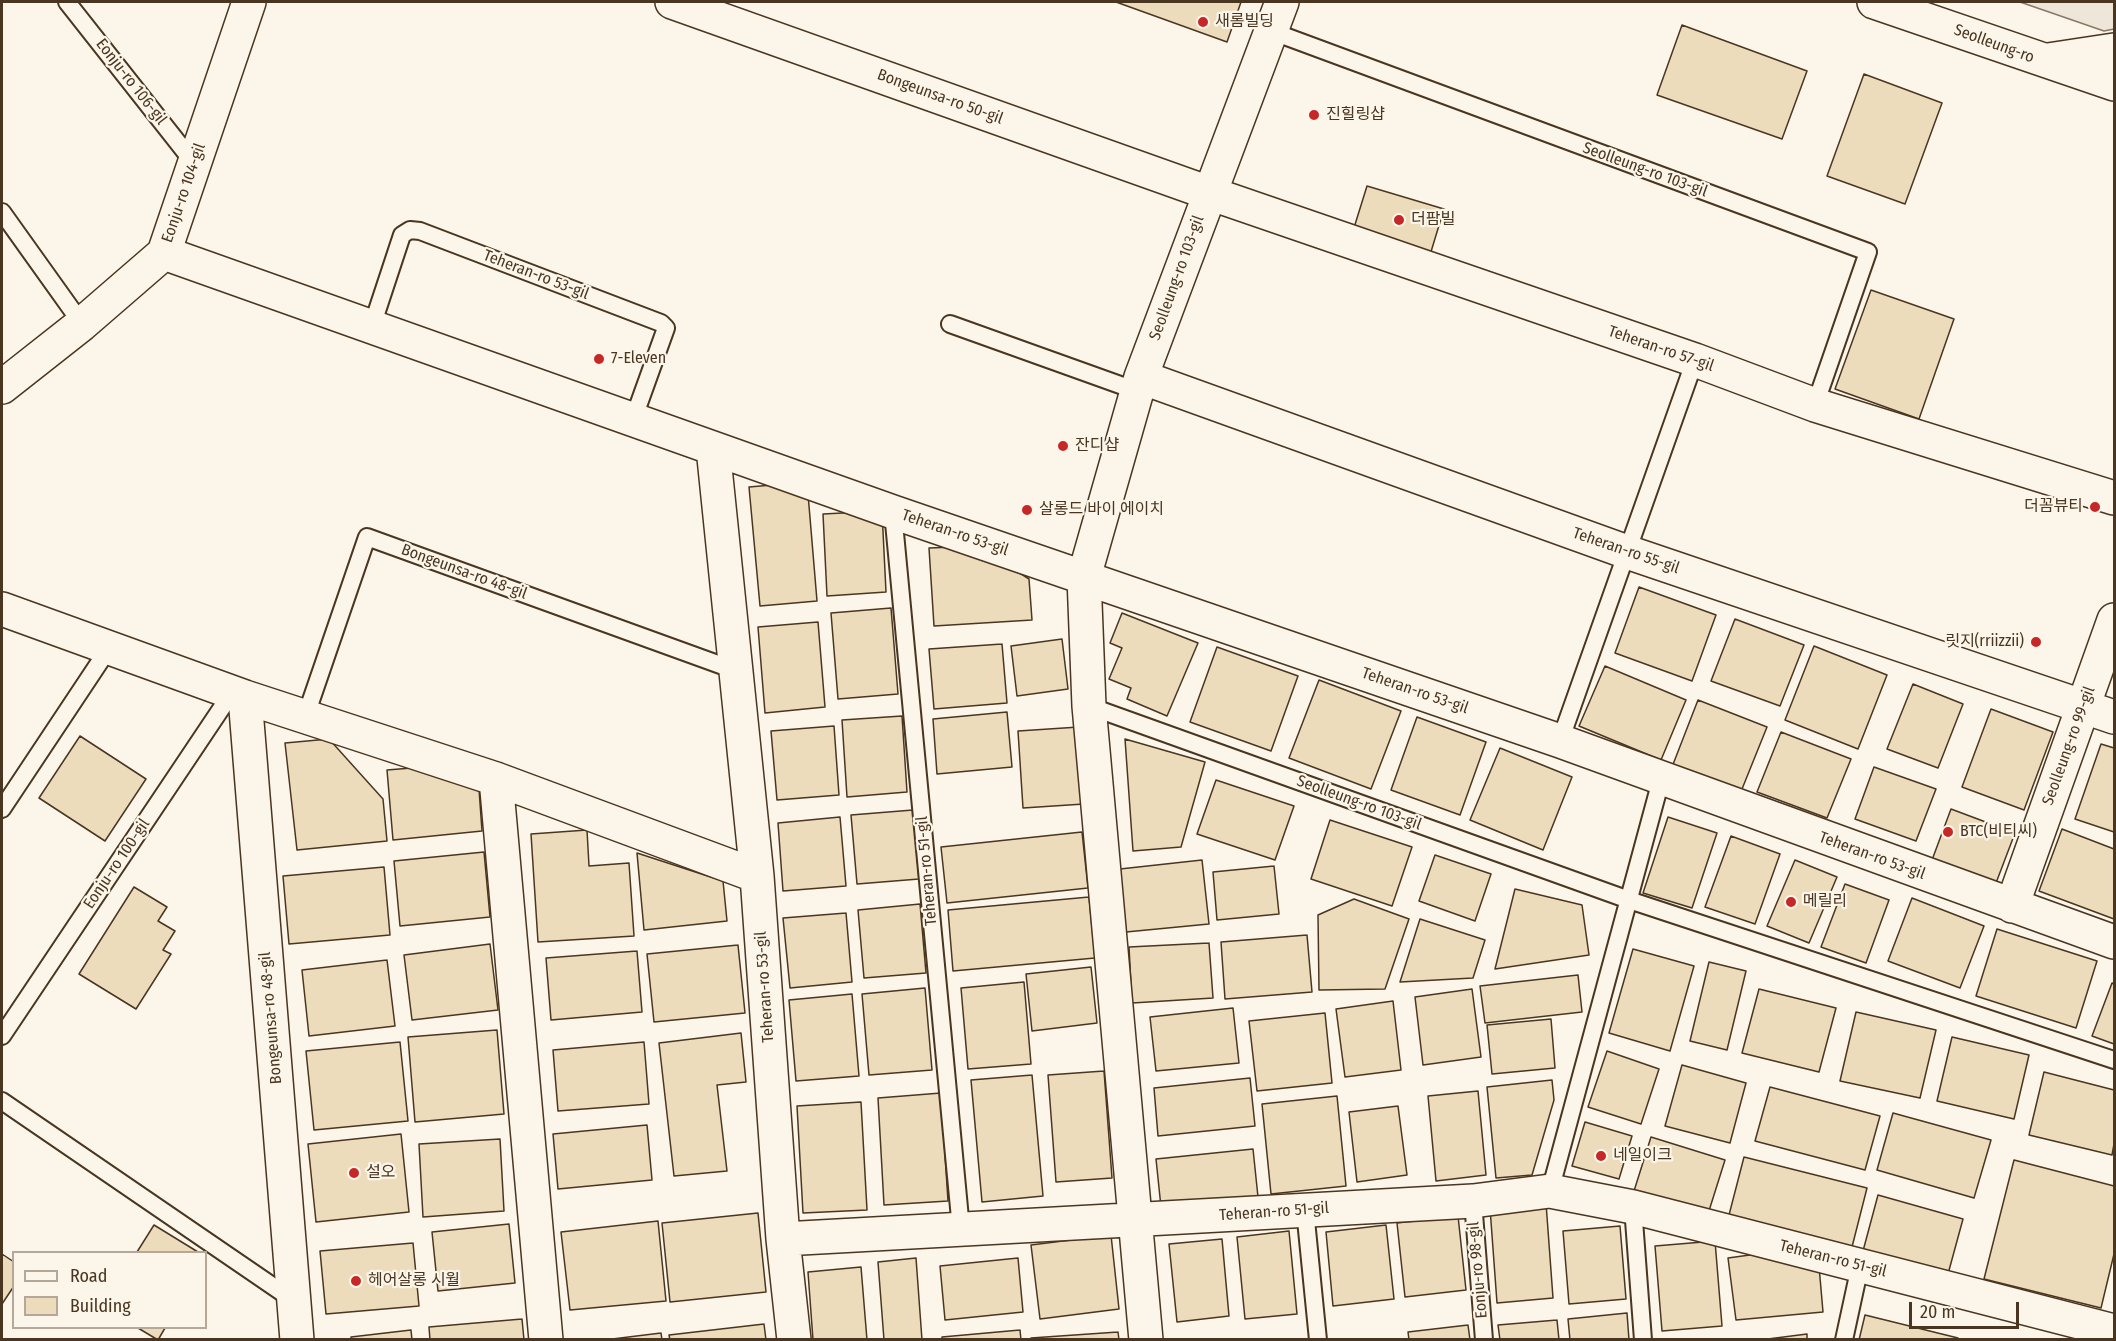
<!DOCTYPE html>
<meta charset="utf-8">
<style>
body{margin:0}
#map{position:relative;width:2116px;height:1341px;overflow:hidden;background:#fbf6e9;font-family:"Fira Sans Condensed",sans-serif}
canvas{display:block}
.frame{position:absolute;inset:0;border:3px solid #4a3520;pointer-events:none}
.legend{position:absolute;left:12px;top:1251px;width:195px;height:78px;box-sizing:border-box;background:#fbf6e9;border:2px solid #b4a999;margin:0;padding:8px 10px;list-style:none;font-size:18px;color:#4a3520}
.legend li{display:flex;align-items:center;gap:12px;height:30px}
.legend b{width:30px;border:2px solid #b4a999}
.scale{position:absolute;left:1909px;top:1302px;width:110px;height:27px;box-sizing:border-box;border:3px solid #4a3520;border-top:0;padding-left:8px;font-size:18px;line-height:21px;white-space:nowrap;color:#4a3520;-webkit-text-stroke:4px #fbf6e9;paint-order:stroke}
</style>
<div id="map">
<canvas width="2116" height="1341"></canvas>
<div class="frame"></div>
<ul class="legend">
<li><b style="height:8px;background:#fbf6e9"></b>Road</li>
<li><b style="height:16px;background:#ecdcbc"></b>Building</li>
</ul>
<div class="scale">20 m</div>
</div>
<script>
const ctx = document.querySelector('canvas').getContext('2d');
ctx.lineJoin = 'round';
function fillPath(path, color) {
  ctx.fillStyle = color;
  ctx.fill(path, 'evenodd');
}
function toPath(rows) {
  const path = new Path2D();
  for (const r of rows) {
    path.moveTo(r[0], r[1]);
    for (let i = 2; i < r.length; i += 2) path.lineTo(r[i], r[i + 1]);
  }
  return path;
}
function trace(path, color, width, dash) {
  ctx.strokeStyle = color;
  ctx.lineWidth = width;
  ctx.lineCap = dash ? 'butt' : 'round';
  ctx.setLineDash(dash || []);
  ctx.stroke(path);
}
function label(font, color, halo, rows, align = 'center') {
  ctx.font = font + ' "Fira Sans Condensed","Noto Sans KR",sans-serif';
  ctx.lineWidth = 4.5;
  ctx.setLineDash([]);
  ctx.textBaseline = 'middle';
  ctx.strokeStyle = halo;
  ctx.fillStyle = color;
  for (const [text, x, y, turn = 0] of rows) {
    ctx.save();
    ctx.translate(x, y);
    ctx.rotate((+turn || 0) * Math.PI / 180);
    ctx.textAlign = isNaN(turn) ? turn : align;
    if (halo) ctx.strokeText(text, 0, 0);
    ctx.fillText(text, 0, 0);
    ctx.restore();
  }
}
const green = toPath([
 [2020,2,2114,2,2114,29,2104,31,2020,2]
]);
fillPath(green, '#ede6d9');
trace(green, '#887966', 1.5);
const building = toPath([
 [1116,2,1241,2,1227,42,1116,2],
 [1682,25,1807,71,1782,139,1657,95,1682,25],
 [1864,74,1942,103,1905,204,1827,176,1864,74],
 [1367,186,1444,209,1430,255,1353,231,1367,186],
 [1871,290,1954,319,1919,419,1835,389,1871,290],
 [807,482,817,601,760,606,749,487,807,482],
 [882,511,886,592,827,596,823,514,882,511],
 [978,546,1029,579,1032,620,934,626,929,548,978,546],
 [1639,587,1716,615,1692,681,1615,653,1639,587],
 [891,608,898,694,838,699,831,613,891,608],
 [1122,613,1198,643,1167,716,1127,699,1131,688,1109,679,1122,648,1110,643,1122,613],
 [1735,619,1804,645,1780,706,1711,681,1735,619],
 [818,622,825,707,765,713,758,627,818,622],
 [1062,639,1068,689,1017,696,1011,646,1062,639],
 [1002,644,1007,703,934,709,929,649,1002,644],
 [1814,646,1887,675,1858,749,1785,720,1814,646],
 [1217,647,1298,676,1271,751,1190,722,1217,647],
 [1605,666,1686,700,1661,760,1579,726,1605,666],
 [1319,680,1401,711,1371,789,1289,758,1319,680],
 [1913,684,1963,704,1938,768,1887,749,1913,684],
 [1698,700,1767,727,1740,794,1672,767,1698,700],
 [1991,709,2053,732,2024,810,1962,787,1991,709],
 [1007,712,1012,767,937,774,933,719,1007,712],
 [902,716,907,792,847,797,842,720,902,716],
 [1417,717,1486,742,1460,815,1391,790,1417,717],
 [834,726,839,795,777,800,771,731,834,726],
 [1079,727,1084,804,1023,808,1018,731,1079,727],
 [1781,732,1851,759,1827,818,1757,792,1781,732],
 [80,736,146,779,105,841,39,798,80,736],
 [329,739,383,799,387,841,297,850,285,743,329,739],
 [1125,739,1205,762,1181,847,1133,851,1125,739],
 [2101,744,2114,748,2114,832,2075,819,2101,744],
 [1500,748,1572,777,1543,850,1470,820,1500,748],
 [436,766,479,789,482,831,393,840,387,770,436,766],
 [1874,767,1936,789,1916,841,1855,819,1874,767],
 [1216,780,1294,806,1275,860,1197,834,1216,780],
 [1951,809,2015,833,1996,883,1932,860,1951,809],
 [913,810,919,879,857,884,851,815,913,810],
 [840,817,846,886,783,891,778,823,840,817],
 [1668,817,1717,833,1692,908,1643,893,1668,817],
 [1330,820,1412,847,1392,906,1311,879,1330,820],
 [2062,829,2114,849,2114,919,2039,891,2062,829],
 [587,830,589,866,629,863,634,936,538,942,531,834,587,830],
 [1082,832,1088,888,947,903,941,847,1082,832],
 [1731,836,1780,854,1755,924,1705,907,1731,836],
 [484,852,490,917,400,926,394,861,484,852],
 [637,853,723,881,727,921,644,930,637,853],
 [1435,855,1491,874,1475,921,1419,901,1435,855],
 [1202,860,1209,924,1126,932,1120,869,1202,860],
 [1795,860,1837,877,1809,943,1767,926,1795,860],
 [1274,866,1279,914,1217,920,1213,872,1274,866],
 [384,867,390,935,289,944,283,876,384,867],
 [1845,884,1889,900,1866,963,1821,947,1845,884],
 [134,887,167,907,158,921,175,931,163,950,171,954,136,1009,79,974,134,887],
 [1515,889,1582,905,1589,955,1495,969,1515,889],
 [1089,897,1095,958,953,971,948,910,1089,897],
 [1912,898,1984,926,1960,988,1888,961,1912,898],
 [1354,899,1409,919,1385,989,1319,990,1318,915,1354,899],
 [920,904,926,973,864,978,858,910,920,904],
 [846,913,852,982,790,988,783,918,846,913],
 [1420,919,1485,940,1473,978,1400,982,1420,919],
 [1997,929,2097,961,2076,1028,1976,996,1997,929],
 [1307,935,1312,992,1225,999,1221,942,1307,935],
 [1209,943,1213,998,1132,1003,1129,947,1209,943],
 [490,944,498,1010,412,1020,404,955,490,944],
 [738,945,745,1013,654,1022,647,954,738,945],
 [1633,949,1694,966,1670,1051,1609,1033,1633,949],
 [637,951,642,1012,551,1020,546,958,637,951],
 [387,960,395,1026,309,1036,302,970,387,960],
 [1709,962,1746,971,1727,1050,1690,1041,1709,962],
 [1091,967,1097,1023,1032,1031,1026,974,1091,967],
 [1578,975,1582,1012,1485,1023,1480,986,1578,975],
 [1024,982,1031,1064,968,1069,961,988,1024,982],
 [2112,983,2114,984,2114,1044,2092,1036,2112,983],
 [925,988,932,1070,869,1075,862,994,925,988],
 [1472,989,1481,1057,1423,1065,1415,997,1472,989],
 [1759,989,1836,1008,1819,1072,1742,1053,1759,989],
 [852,994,859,1076,796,1081,789,1000,852,994],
 [1393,1001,1401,1070,1345,1077,1336,1009,1393,1001],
 [1233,1008,1239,1063,1156,1071,1150,1017,1233,1008],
 [1856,1012,1936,1030,1920,1098,1840,1081,1856,1012],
 [1325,1013,1332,1083,1257,1091,1249,1021,1325,1013],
 [1551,1019,1555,1068,1492,1074,1487,1025,1551,1019],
 [497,1030,504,1114,415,1122,408,1037,497,1030],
 [741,1033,746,1082,717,1085,727,1171,674,1176,659,1043,741,1033],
 [1952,1037,2029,1055,2014,1119,1937,1101,1952,1037],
 [400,1042,408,1121,314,1130,306,1051,400,1042],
 [644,1042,649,1104,558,1111,553,1050,644,1042],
 [1607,1051,1659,1069,1641,1124,1588,1107,1607,1051],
 [1682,1065,1746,1083,1730,1143,1665,1126,1682,1065],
 [1104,1071,1112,1178,1056,1182,1048,1075,1104,1071],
 [2044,1072,2114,1090,2114,1144,2112,1155,2029,1135,2044,1072],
 [1032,1075,1043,1196,982,1202,971,1080,1032,1075],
 [1250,1078,1255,1126,1158,1136,1154,1088,1250,1078],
 [1552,1080,1554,1100,1532,1175,1496,1178,1487,1087,1552,1080],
 [1770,1087,1880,1116,1865,1170,1755,1141,1770,1087],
 [1478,1091,1486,1175,1436,1181,1428,1096,1478,1091],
 [941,1093,948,1201,884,1205,878,1098,941,1093],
 [1337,1096,1346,1186,1271,1194,1262,1104,1337,1096],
 [861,1102,867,1210,803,1213,797,1106,861,1102],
 [1398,1106,1407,1175,1357,1182,1349,1112,1398,1106],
 [1893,1113,1991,1140,1974,1198,1877,1170,1893,1113],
 [1585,1122,1632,1136,1619,1179,1572,1166,1585,1122],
 [647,1125,652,1180,558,1189,553,1134,647,1125],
 [401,1134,409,1212,316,1222,308,1144,401,1134],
 [1651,1137,1725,1160,1708,1214,1634,1191,1651,1137],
 [500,1139,504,1211,423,1217,419,1144,500,1139],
 [1253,1149,1258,1197,1161,1207,1156,1159,1253,1149],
 [1744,1157,1867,1188,1852,1247,1729,1215,1744,1157],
 [2014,1160,2114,1186,2114,1254,2101,1308,1984,1279,2014,1160],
 [1878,1195,1963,1219,1948,1274,1863,1251,1878,1195],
 [1546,1203,1553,1298,1497,1303,1490,1208,1546,1203],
 [758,1213,766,1292,670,1302,662,1223,758,1213],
 [1458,1216,1466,1290,1405,1297,1397,1223,1458,1216],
 [658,1221,666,1301,570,1310,561,1232,658,1221],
 [509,1224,515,1283,438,1291,432,1232,509,1224],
 [154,1225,198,1252,137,1252,154,1225],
 [1386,1225,1394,1299,1333,1306,1326,1232,1386,1225],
 [1620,1226,1626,1299,1569,1304,1563,1231,1620,1226],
 [1289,1231,1297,1314,1245,1319,1237,1237,1289,1231],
 [1111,1235,1119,1309,1040,1319,1031,1245,1111,1235],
 [1222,1239,1229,1316,1177,1322,1169,1244,1222,1239],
 [1715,1241,1722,1326,1662,1331,1655,1246,1715,1241],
 [413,1243,419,1306,326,1314,320,1251,413,1243],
 [2,1254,14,1262,14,1286,2,1304,2,1254],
 [1757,1254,1819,1266,1823,1312,1736,1320,1728,1258,1757,1254],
 [916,1258,922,1340,884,1340,878,1262,916,1258],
 [1018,1258,1023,1312,945,1320,940,1266,1018,1258],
 [861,1267,867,1340,813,1340,808,1272,861,1267],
 [1627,1313,1629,1340,1570,1340,1568,1319,1627,1313],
 [1865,1315,1958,1338,1957,1340,1859,1340,1865,1315],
 [522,1319,524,1340,430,1340,429,1327,522,1319],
 [1557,1320,1559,1340,1500,1340,1498,1325,1557,1320],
 [764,1324,766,1340,670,1340,669,1335,764,1324],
 [1468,1325,1470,1340,1409,1340,1408,1332,1468,1325],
 [138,1328,165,1328,158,1340,138,1328],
 [411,1330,412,1340,351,1340,351,1337,411,1330],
 [1020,1330,1021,1340,942,1340,942,1337,1020,1330],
 [1118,1332,1119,1340,1031,1340,1031,1338,1118,1332],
 [661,1333,662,1340,604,1340,661,1333],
 [1807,1334,1807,1340,1760,1340,1807,1334]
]);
fillPath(building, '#ecdcbc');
trace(building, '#4a3520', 1.5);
const lane = toPath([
 [67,2,194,163],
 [1271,31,1868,252,1815,405],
 [2,212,82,324],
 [950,324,1137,391],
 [372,326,402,235,410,230,420,231,661,323,666,328,633,420],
 [893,512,961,1229],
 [1089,706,1629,900,2114,1060],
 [306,715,367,537,737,671],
 [1560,741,1695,360],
 [2,809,109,648],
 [2,1036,233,691],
 [2,1101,293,1300],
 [1550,1191,1661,780],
 [1473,1201,1484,1340],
 [1633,1207,1643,1340],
 [1305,1210,1318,1340],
 [1844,1340,1860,1266]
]);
const street = toPath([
 [672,2,1209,193,1695,360,1815,405,2114,498],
 [164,253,893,512,1560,741,2114,942],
 [1141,377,1627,552,2114,717],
 [2,387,82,324,164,253,249,2],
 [713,448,757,876,783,1239,794,1340],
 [2,609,245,697,496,779,757,876],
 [245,697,297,1340],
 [496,779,546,1340],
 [2012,906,2114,620],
 [783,1239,1473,1201,1550,1191,1633,1207,2114,1331],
 [1146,1340,1089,706,1084,577,1141,377,1282,2]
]);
const secondary = toPath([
 [1874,2,2114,84],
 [2048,60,2114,50]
]);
trace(lane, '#4a3520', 20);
trace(street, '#4a3520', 36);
trace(secondary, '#4a3520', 36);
trace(lane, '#fbf6e9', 16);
trace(street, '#fbf6e9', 33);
trace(secondary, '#fbf6e9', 33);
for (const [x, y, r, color] of [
 [1203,22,6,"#c62828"],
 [1314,115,6,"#c62828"],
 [1399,220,6,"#c62828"],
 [599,359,6,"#c62828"],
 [1063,446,6,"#c62828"],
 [2095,507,6,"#c62828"],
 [1027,510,6,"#c62828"],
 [2036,642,6,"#c62828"],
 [1948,832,6,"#c62828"],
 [1791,902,6,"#c62828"],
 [1601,1156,6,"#c62828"],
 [354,1173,6,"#c62828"],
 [356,1281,6,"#c62828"]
]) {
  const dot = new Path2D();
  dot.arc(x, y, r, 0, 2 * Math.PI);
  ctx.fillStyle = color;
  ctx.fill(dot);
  trace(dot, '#fbf6e9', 2);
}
label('16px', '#4a3520', '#fbf6e9', [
 ["새롬빌딩",1215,22],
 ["진힐링샵",1326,115],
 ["더팜빌",1411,220],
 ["7-Eleven",611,359],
 ["잔디샵",1075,446],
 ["더꼼뷰티",2083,507,"right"],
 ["살롱드 바이 에이치",1039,510],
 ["릿지(rriizzii)",2024,642,"right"],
 ["BTC(비티씨)",1960,832],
 ["메릴리",1803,902],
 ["네일이크",1613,1156],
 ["설오",366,1173],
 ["헤어살롱 시월",368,1281]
], 'left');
label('16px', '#4a3520', '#fbf6e9', [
 ["Seolleung-ro",1994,44,20],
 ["Eonju-ro 106-gil",131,82,52],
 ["Bongeunsa-ro 50-gil",940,97,20],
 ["Seolleung-ro 103-gil",1645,170,20],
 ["Eonju-ro 104-gil",184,193,-71],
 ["Teheran-ro 53-gil",536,275,21],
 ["Seolleung-ro 103-gil",1177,278,-70],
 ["Teheran-ro 57-gil",1661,349,19],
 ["Teheran-ro 53-gil",955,533,19],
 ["Teheran-ro 55-gil",1626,551,19],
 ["Bongeunsa-ro 48-gil",464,572,20],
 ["Teheran-ro 53-gil",1415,691,19],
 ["Seolleung-ro 99-gil",2069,746,-70],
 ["Seolleung-ro 103-gil",1359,803,20],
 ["Teheran-ro 53-gil",1872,856,20],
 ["Eonju-ro 100-gil",117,864,-56],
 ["Teheran-ro 51-gil",927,871,-95],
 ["Teheran-ro 53-gil",765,987,-94],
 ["Bongeunsa-ro 48-gil",271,1018,-95],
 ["Teheran-ro 51-gil",1274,1212,-4],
 ["Teheran-ro 51-gil",1833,1259,14],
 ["Eonju-ro 98-gil",1478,1270,-95]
]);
</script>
